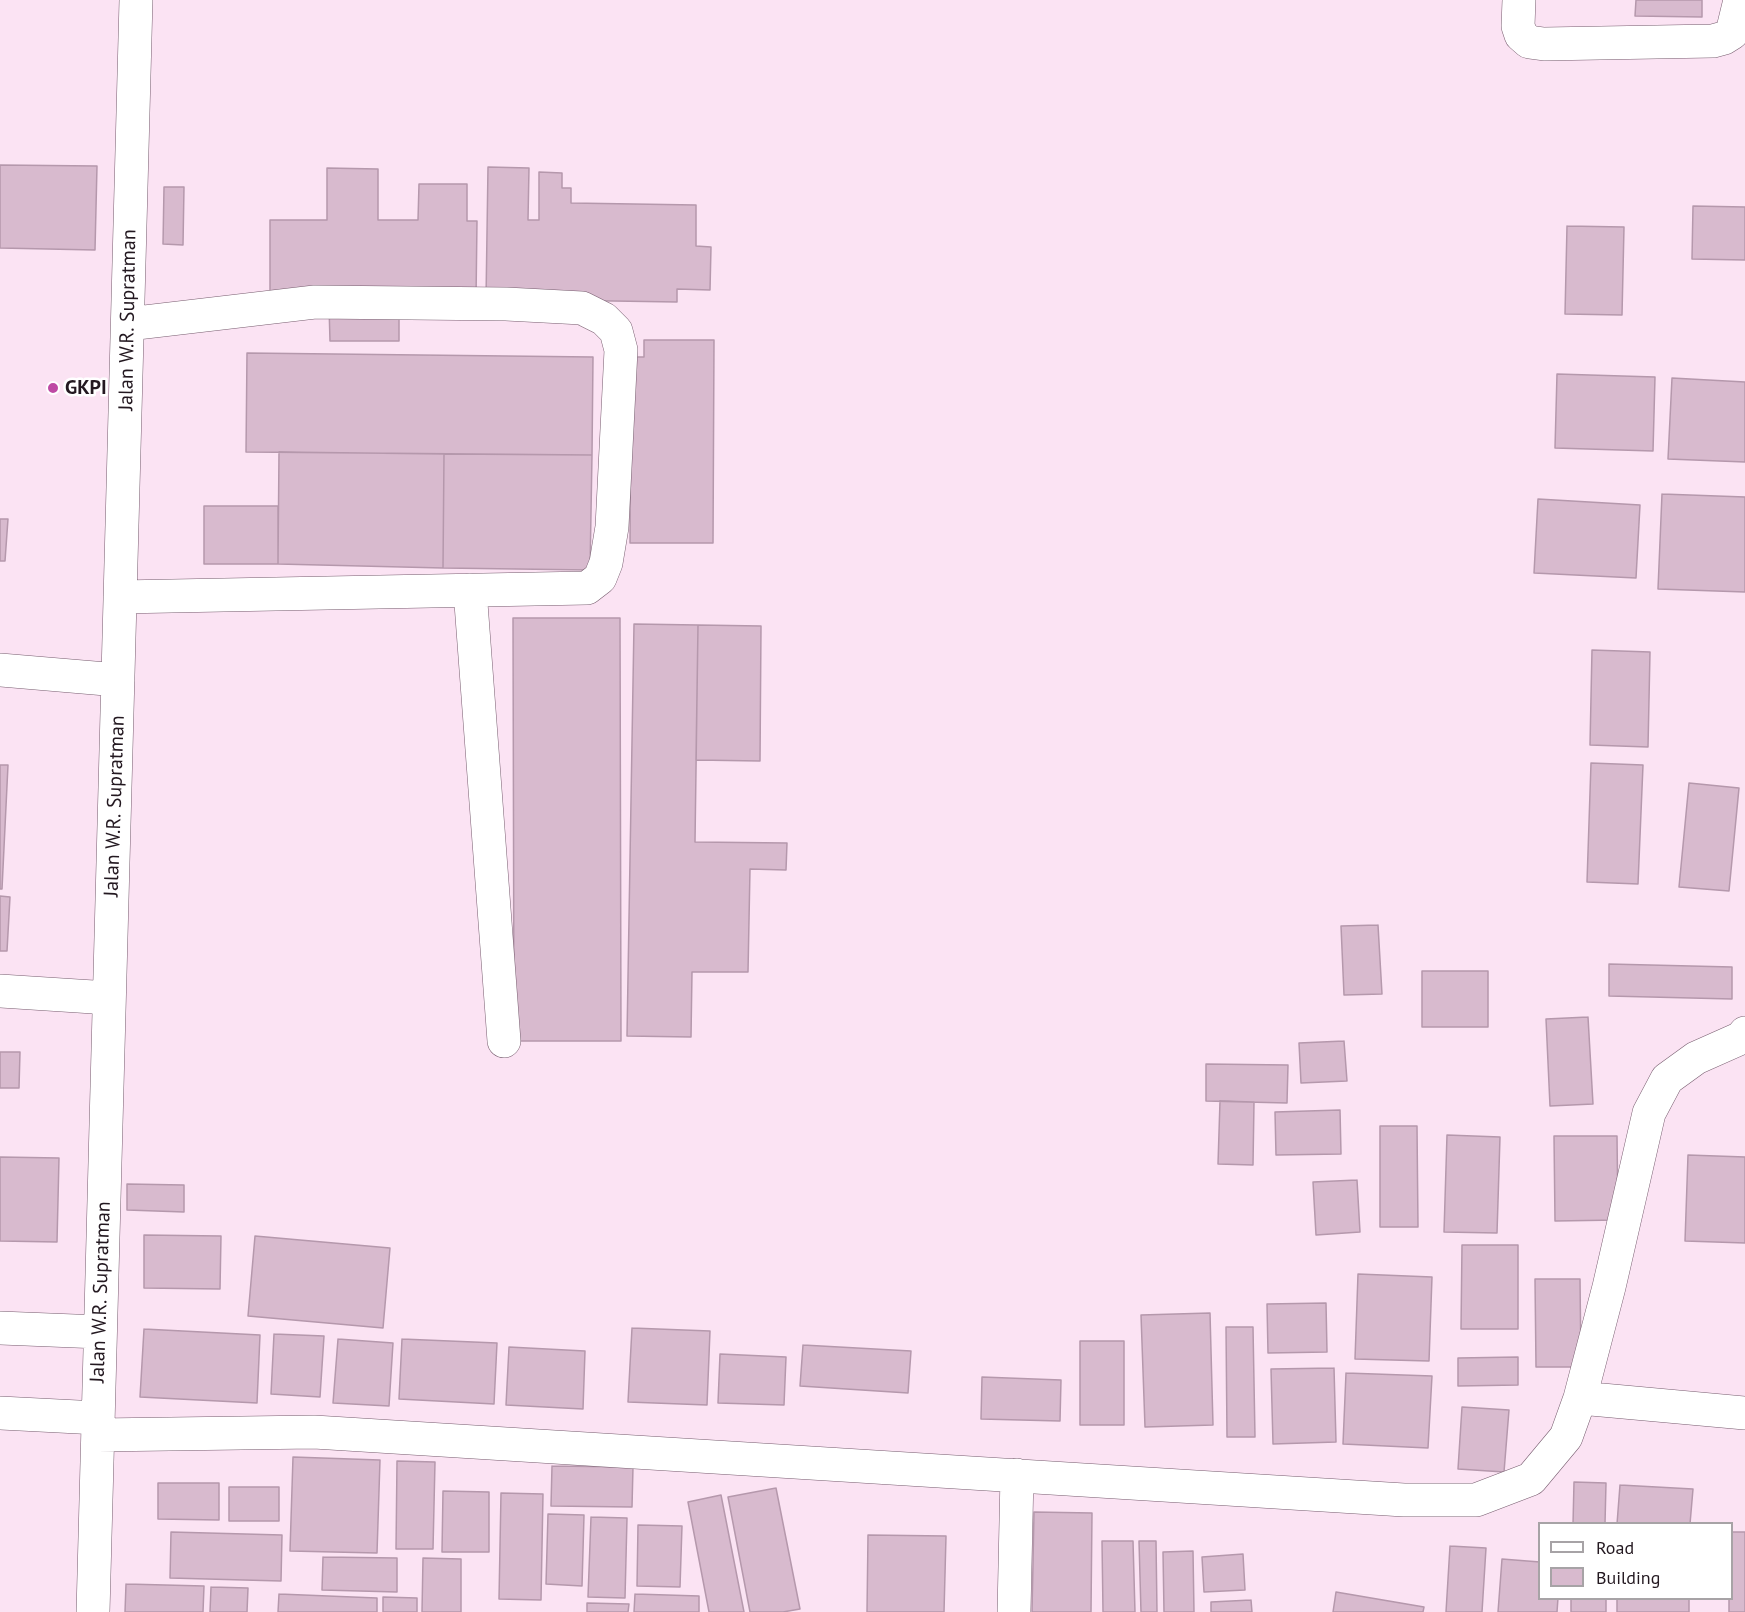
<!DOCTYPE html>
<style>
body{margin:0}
#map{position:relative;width:1745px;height:1612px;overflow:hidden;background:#fbe3f3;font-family:"PT Sans",sans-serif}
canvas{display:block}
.legend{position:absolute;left:1538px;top:1522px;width:195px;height:78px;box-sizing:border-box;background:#fff;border:2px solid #a7a3a6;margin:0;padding:8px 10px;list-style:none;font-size:18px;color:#231820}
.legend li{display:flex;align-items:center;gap:12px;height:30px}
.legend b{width:30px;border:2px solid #a7a3a6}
</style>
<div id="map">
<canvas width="1745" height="1612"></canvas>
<ul class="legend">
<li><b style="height:8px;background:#fff"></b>Road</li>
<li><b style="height:16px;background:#d8bace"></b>Building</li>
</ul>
</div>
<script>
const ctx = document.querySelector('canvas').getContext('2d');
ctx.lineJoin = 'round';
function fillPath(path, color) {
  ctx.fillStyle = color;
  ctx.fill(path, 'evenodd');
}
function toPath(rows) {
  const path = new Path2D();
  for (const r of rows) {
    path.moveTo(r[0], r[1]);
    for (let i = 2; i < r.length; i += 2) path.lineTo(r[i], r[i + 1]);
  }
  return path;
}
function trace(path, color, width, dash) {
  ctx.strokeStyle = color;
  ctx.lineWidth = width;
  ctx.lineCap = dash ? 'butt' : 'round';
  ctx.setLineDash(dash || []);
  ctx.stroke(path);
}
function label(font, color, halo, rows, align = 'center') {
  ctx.font = font + ' "PT Sans",sans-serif';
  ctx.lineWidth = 5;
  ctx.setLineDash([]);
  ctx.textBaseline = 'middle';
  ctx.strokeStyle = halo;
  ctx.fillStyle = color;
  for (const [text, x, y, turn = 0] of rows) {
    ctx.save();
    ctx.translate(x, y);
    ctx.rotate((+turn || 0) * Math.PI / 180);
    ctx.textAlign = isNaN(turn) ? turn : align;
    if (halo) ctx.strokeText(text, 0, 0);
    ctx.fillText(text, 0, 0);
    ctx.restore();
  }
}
const building = toPath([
 [1636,0,1702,0,1702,17,1635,16,1636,0],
 [0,165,97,166,95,250,0,248,0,165],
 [488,167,529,168,528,220,539,220,539,172,562,173,562,188,571,188,571,203,696,205,696,246,711,247,710,290,677,289,677,302,486,299,488,167],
 [327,168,378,169,378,220,418,220,419,184,467,184,467,221,477,221,476,299,270,298,270,220,327,220,327,168],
 [164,187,184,187,183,245,163,244,164,187],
 [1693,206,1745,207,1745,260,1692,259,1693,206],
 [1567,226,1624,227,1622,315,1565,314,1567,226],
 [399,305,399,341,330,341,329,306,399,305],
 [644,340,714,340,713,543,630,543,631,357,644,357,644,340],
 [247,353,593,357,592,455,246,452,247,353],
 [1557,374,1655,377,1653,451,1555,448,1557,374],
 [1672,378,1745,382,1745,462,1668,459,1672,378],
 [279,452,444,454,443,568,278,564,279,452],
 [444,454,592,455,590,570,443,568,444,454],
 [1662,494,1745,497,1745,592,1658,589,1662,494],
 [1538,499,1640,505,1636,578,1534,573,1538,499],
 [204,506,278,506,278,564,204,564,204,506],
 [0,519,8,519,5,561,0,561,0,519],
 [513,618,620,618,621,1041,514,1041,513,618],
 [634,624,698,625,695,842,787,843,786,870,750,869,748,972,692,972,691,1037,627,1036,634,624],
 [698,625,761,626,760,761,696,760,698,625],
 [1592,650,1650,652,1648,747,1590,745,1592,650],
 [1591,763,1643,765,1638,884,1587,882,1591,763],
 [0,765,8,765,2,889,0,889,0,765],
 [1689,783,1739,788,1729,891,1679,887,1689,783],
 [0,896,10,897,7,951,0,951,0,896],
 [1378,925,1382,994,1344,995,1341,926,1378,925],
 [1609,964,1732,967,1732,999,1609,996,1609,964],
 [1422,971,1488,971,1488,1027,1422,1027,1422,971],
 [1588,1017,1593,1104,1550,1106,1546,1019,1588,1017],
 [1344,1041,1347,1081,1301,1083,1299,1043,1344,1041],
 [0,1052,20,1052,19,1088,0,1088,0,1052],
 [1206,1064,1288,1065,1287,1103,1206,1101,1206,1064],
 [1220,1101,1254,1102,1253,1165,1218,1164,1220,1101],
 [1340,1110,1341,1154,1276,1155,1275,1112,1340,1110],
 [1380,1126,1417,1126,1418,1227,1380,1227,1380,1126],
 [1447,1135,1500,1137,1497,1233,1444,1232,1447,1135],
 [1554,1136,1617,1136,1618,1220,1555,1221,1554,1136],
 [1688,1155,1745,1157,1745,1243,1685,1241,1688,1155],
 [0,1157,59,1158,57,1242,0,1241,0,1157],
 [1357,1180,1360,1232,1316,1235,1313,1182,1357,1180],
 [127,1184,184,1185,184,1212,127,1210,127,1184],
 [144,1235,221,1236,220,1289,144,1288,144,1235],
 [255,1236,390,1248,383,1328,248,1316,255,1236],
 [1462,1245,1518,1245,1518,1329,1461,1329,1462,1245],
 [1358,1274,1432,1277,1429,1361,1355,1359,1358,1274],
 [1535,1279,1580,1279,1581,1367,1536,1367,1535,1279],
 [1326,1303,1327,1352,1268,1353,1267,1304,1326,1303],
 [1210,1313,1213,1425,1145,1427,1141,1315,1210,1313],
 [1226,1327,1253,1327,1255,1437,1227,1437,1226,1327],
 [632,1328,710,1331,707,1405,628,1402,632,1328],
 [144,1329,260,1335,257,1403,140,1397,144,1329],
 [274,1334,324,1336,320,1397,271,1394,274,1334],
 [338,1339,393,1343,389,1406,333,1403,338,1339],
 [402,1339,497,1343,494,1404,399,1399,402,1339],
 [1080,1341,1124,1341,1124,1425,1080,1425,1080,1341],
 [803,1345,911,1351,908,1393,800,1386,803,1345],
 [509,1347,585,1351,583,1409,506,1405,509,1347],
 [720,1354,786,1357,784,1405,718,1403,720,1354],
 [1518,1357,1518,1385,1458,1386,1458,1358,1518,1357],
 [1334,1368,1336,1442,1273,1444,1271,1369,1334,1368],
 [1346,1373,1432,1376,1428,1448,1343,1444,1346,1373],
 [982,1377,1061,1380,1060,1421,981,1419,982,1377],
 [1462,1407,1509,1410,1504,1472,1458,1469,1462,1407],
 [293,1457,380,1460,377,1553,290,1551,293,1457],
 [397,1461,435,1462,433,1549,396,1549,397,1461],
 [552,1466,633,1467,632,1507,551,1506,552,1466],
 [1574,1482,1606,1483,1605,1524,1573,1524,1574,1482],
 [158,1483,219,1483,219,1520,158,1519,158,1483],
 [1620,1485,1693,1489,1690,1524,1617,1524,1620,1485],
 [229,1487,279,1487,279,1521,229,1521,229,1487],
 [776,1488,800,1609,783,1612,750,1612,728,1497,776,1488],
 [443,1491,489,1492,489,1552,442,1552,443,1491],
 [501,1493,543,1494,541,1600,499,1599,501,1493],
 [721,1495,744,1612,709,1612,688,1502,721,1495],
 [1034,1512,1092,1513,1091,1612,1032,1612,1034,1512],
 [548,1514,584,1515,582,1586,546,1584,548,1514],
 [591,1517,627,1518,625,1598,588,1597,591,1517],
 [638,1525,682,1526,680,1587,637,1586,638,1525],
 [171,1532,282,1535,281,1581,170,1578,171,1532],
 [1732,1532,1745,1532,1745,1612,1729,1612,1729,1598,1732,1598,1732,1532],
 [868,1535,946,1536,944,1612,867,1612,868,1535],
 [1102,1541,1133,1541,1135,1612,1103,1612,1102,1541],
 [1139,1541,1156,1541,1157,1612,1141,1612,1139,1541],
 [1450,1546,1486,1548,1482,1612,1446,1612,1450,1546],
 [1193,1551,1194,1612,1164,1612,1163,1552,1193,1551],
 [1243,1554,1245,1590,1204,1592,1202,1557,1243,1554],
 [323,1557,397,1558,397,1592,322,1590,323,1557],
 [423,1558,461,1559,461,1612,422,1612,423,1558],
 [1502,1559,1540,1562,1540,1598,1558,1598,1557,1612,1498,1612,1502,1559],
 [126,1584,204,1586,203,1612,125,1612,126,1584],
 [211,1587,248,1588,247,1612,210,1612,211,1587],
 [1336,1592,1424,1607,1423,1612,1333,1612,1336,1592],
 [279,1594,377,1598,377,1612,278,1612,279,1594],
 [635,1594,699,1596,699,1612,634,1612,635,1594],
 [383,1597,417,1598,417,1612,383,1612,383,1597],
 [1571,1598,1606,1598,1606,1612,1571,1612,1571,1598],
 [1617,1598,1689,1598,1689,1612,1617,1612,1617,1598],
 [1251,1600,1252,1612,1211,1612,1211,1602,1251,1600],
 [587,1603,629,1604,628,1612,587,1612,587,1603]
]);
fillPath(building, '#d8bace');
trace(building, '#b598ac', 1.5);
const minor = toPath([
 [1519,0,1518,26,1521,35,1529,42,1544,44,1713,41,1724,38,1732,33,1740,0],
 [470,590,504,1041],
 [120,597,587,588,600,578,606,563,612,527,621,350,616,331,604,319,582,308,506,304,315,302,128,324],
 [0,670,118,680],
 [0,991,109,998],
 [0,1328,100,1332],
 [1580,1398,1745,1413],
 [0,1413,98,1418],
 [98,1435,314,1432,1404,1500,1476,1500,1531,1479,1566,1437,1580,1398,1609,1287,1649,1113,1667,1079,1696,1058,1741,1038,1745,1033],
 [93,1612,136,0],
 [1014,1612,1017,1475]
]);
trace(minor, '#775d6f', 34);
trace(minor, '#fff', 33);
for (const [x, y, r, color] of [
 [53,388,6,"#be4aa4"]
]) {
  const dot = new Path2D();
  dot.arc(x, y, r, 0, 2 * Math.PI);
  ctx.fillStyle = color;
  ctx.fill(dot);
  trace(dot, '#fff', 2);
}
label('20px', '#231820', '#fff', [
 ["Jalan W.R. Supratman",128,320,-89],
 ["Jalan W.R. Supratman",115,806,-88],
 ["Jalan W.R. Supratman",101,1292,-88]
]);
label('bold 20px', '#231820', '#fff', [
 ["GKPI",65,388]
], 'left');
</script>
